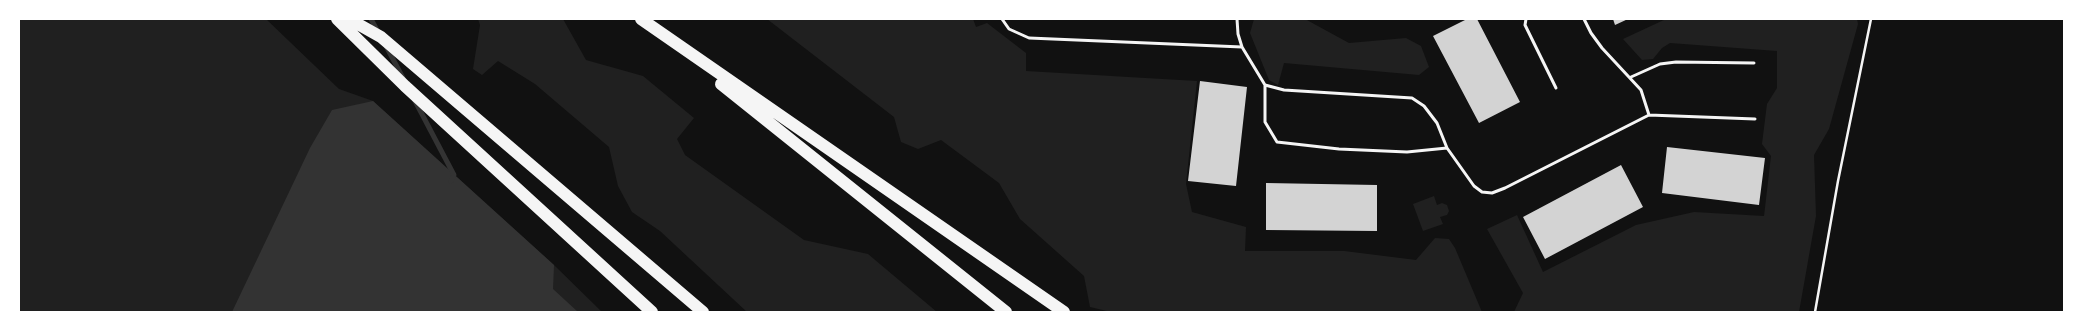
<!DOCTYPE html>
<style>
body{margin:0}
#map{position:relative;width:2083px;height:331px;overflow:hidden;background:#111;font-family:"DM Sans",sans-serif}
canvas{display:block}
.frame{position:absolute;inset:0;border:20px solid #fff;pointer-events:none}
</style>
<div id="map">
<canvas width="2083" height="331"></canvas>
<div class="frame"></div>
</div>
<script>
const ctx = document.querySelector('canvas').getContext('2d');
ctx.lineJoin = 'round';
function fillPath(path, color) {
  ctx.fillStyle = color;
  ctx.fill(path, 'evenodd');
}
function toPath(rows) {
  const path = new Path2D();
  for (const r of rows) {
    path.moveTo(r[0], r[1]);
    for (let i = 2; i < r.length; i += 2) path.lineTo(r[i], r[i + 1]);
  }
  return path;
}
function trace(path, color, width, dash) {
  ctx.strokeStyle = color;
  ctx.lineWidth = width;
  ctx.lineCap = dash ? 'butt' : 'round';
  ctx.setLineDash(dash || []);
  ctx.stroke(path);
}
fillPath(toPath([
 [19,19,266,19,339,89,373,101,554,265,602,312,19,312],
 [478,19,563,19,586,60,643,76,694,118,677,139,685,155,804,240,868,254,937,312,747,312,660,231,632,212,618,186,609,147,535,84,498,61,482,75,473,69,480,25],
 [767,19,973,19,976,27,987,23,1026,53,1026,71,1197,81,1186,184,1192,212,1246,227,1245,251,1344,251,1416,260,1435,238,1449,239,1455,248,1482,312,1111,312,1090,307,1084,276,1020,219,999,183,941,140,918,149,901,142,894,117],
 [1254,19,1305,19,1349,43,1406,38,1421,46,1429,67,1419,75,1284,63,1278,85,1269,80,1250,33],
 [1666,19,1857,19,1858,24,1829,129,1814,155,1816,216,1799,312,1514,312,1523,293,1487,229,1517,215,1543,272,1636,225,1694,212,1764,216,1771,156,1762,144,1767,104,1777,88,1777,51,1670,43,1662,48,1653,59,1642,60,1623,39],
 [1434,196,1437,205,1442,203,1447,205,1449,211,1447,215,1440,217,1443,224,1423,231,1413,204]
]), '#202020');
fillPath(toPath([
 [373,101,554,265,553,289,578,312,232,312,310,148,332,110]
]), '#333');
trace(toPath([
 [371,19,378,32],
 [386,46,403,78],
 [414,99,454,175,451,181]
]), '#333', 5);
fillPath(toPath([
 [1467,19,1477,19,1520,102,1479,123,1433,36],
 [1613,19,1628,19,1615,25],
 [1200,81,1247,87,1236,186,1188,181],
 [1667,147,1765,158,1759,205,1662,193],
 [1621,165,1643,207,1545,259,1523,217],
 [1266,183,1377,185,1377,231,1266,230]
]), '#d3d3d3');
trace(toPath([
 [1815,312,1838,181,1871,19]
]), '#f5f5f5', 2.5);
trace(toPath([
 [1002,19,1009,29,1029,38,1242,47,1238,34,1237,19],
 [1526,19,1525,25,1556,88],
 [1584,19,1591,33,1602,48,1641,90,1649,115],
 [1242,47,1265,85,1265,122,1277,142,1339,149,1407,152,1447,148,1474,186,1482,192,1492,193,1505,188,1649,115,1755,119],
 [1631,77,1660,64,1676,62,1754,63],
 [1265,85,1284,90,1412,98,1424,106,1437,123,1447,148]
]), '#f5f5f5', 3);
trace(toPath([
 [337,19,405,86,652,312],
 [349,19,381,37,703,312],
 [641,19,1064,312],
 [721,84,1006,312]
]), '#f5f5f5', 12);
</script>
